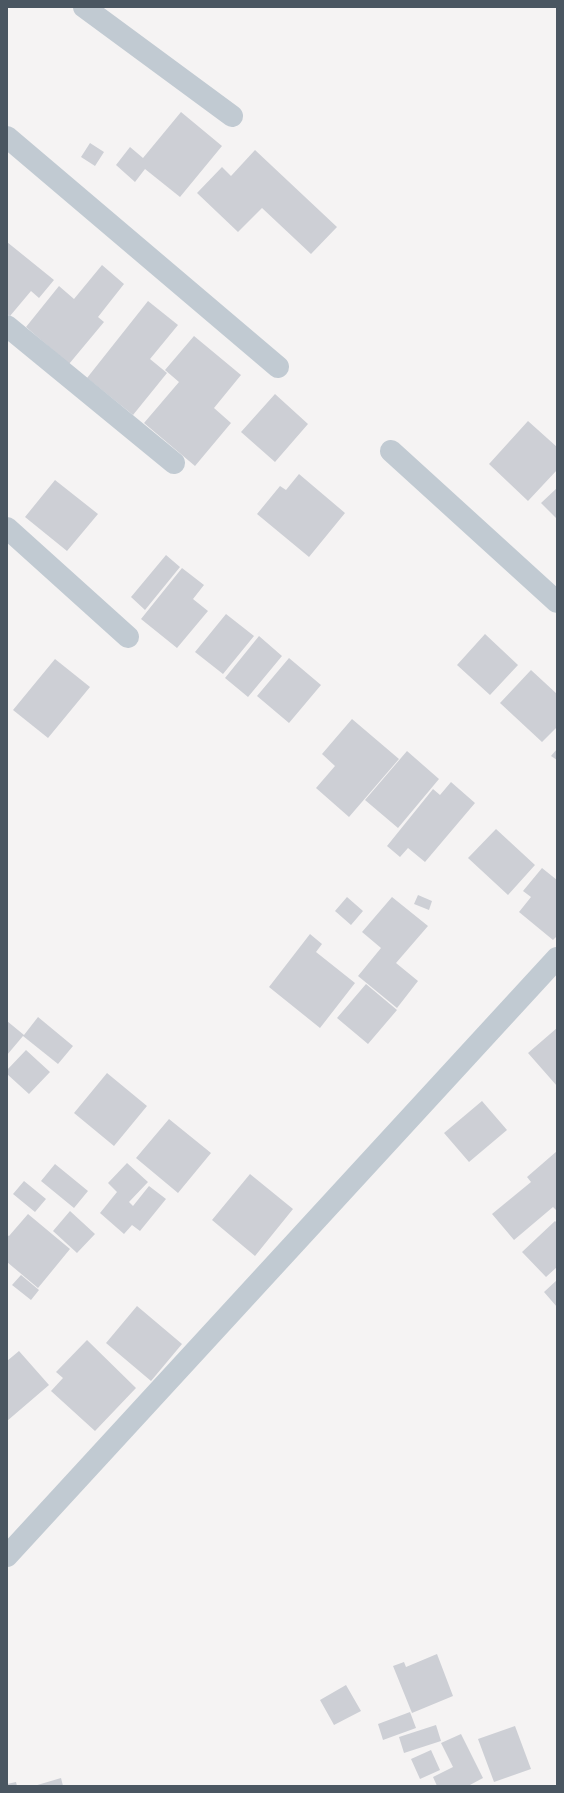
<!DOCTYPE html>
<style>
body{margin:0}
#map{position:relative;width:564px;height:1793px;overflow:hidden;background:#f5f3f3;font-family:"Alegreya Sans",sans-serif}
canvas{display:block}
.frame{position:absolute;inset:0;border:8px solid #4a5661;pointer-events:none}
</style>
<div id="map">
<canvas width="564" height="1793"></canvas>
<div class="frame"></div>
</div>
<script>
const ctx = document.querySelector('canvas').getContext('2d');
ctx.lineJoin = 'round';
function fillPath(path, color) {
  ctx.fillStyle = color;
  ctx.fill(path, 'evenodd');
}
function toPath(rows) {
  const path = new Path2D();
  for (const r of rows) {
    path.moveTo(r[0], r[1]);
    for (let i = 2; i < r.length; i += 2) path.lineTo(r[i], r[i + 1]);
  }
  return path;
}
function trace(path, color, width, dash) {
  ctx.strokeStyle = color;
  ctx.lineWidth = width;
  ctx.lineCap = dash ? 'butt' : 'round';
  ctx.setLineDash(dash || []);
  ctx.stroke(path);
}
fillPath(toPath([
 [181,112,222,146,180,197,145,169,135,182,116,165,130,147,143,158],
 [90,143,104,152,95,166,81,157],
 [255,150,337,227,311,254,262,208,238,232,197,193,222,167,231,176],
 [7,242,54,280,39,298,31,291,10,316,7,314],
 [102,265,124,284,98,317,104,322,69,364,26,327,59,286,74,299],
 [148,301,178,325,150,359,167,373,133,415,87,378],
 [194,336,241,375,214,408,231,423,195,466,144,423,179,382,165,370],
 [275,394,308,424,275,462,241,432],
 [528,421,557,447,557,470,528,501,489,464],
 [299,474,345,513,309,557,257,514,280,486,286,490],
 [55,480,98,514,67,551,25,517],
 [557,488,557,519,541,503],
 [166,555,180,567,145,610,131,597],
 [182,568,204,585,193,599,208,611,177,648,141,619],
 [226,614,254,636,223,674,195,652],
 [485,634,518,665,490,695,457,665],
 [259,636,282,656,248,697,225,678],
 [289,658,321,685,289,723,257,696],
 [55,659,90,687,48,738,13,710],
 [531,670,557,694,557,727,542,742,500,703],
 [352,719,399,759,349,817,316,788,335,766,322,754],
 [557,749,557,760,551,756],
 [407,751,439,779,398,828,365,800],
 [451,782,475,803,425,862,408,848,400,857,387,846,433,789,440,795],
 [496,829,535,865,508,895,468,858],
 [542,868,557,880,557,936,553,940,519,912,531,897,523,891],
 [418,895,432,901,429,910,414,904],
 [347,897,363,911,351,925,335,911],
 [392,897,428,926,396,963,418,981,397,1008,358,976,381,948,362,932],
 [310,934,322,944,316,952,355,983,320,1028,269,987],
 [366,984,397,1010,368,1044,337,1018],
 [38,1017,73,1046,58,1064,23,1036,7,1055,7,1021,24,1035],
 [557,1028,557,1086,528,1053],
 [26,1050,50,1072,29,1094,7,1074,7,1070],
 [107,1073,147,1106,114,1146,74,1113],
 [482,1101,507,1130,469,1162,444,1133],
 [169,1119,211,1153,178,1193,136,1158],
 [557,1151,557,1211,553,1207,514,1240,492,1214,531,1182,527,1177],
 [127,1163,148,1182,129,1202,133,1206,149,1186,166,1199,140,1231,132,1225,124,1234,100,1213,117,1192,108,1183],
 [55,1164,88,1191,74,1208,41,1181],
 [250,1174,293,1209,255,1256,212,1220],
 [24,1181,46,1199,35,1212,13,1194],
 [70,1211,95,1234,77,1253,53,1231],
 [28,1214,70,1249,38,1288,7,1262,7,1235,9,1236],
 [555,1221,557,1223,557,1267,546,1277,522,1252],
 [21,1275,39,1290,31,1300,12,1285],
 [557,1280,557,1307,544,1292],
 [137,1306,182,1344,151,1381,106,1343],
 [87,1340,136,1388,95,1431,51,1391,63,1378,56,1372],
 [19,1351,49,1385,7,1421,7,1361],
 [437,1654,453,1696,412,1713,393,1666,404,1662,406,1667],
 [346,1685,361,1711,334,1725,320,1700],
 [410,1712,416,1728,383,1740,378,1724],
 [436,1725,441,1741,404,1753,399,1737],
 [515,1726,531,1769,494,1782,478,1739],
 [461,1734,483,1778,468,1786,437,1786,433,1777,453,1767,441,1743],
 [431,1750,440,1770,420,1779,411,1759],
 [61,1778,63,1786,34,1786],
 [16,1782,17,1786,7,1786,7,1784]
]), '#cdcfd5');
trace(toPath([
 [84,7,232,116],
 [7,137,278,367],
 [7,326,174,463],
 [391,451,557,602],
 [7,528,128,637],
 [7,1556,557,958]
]), '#c1cad2', 22);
</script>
